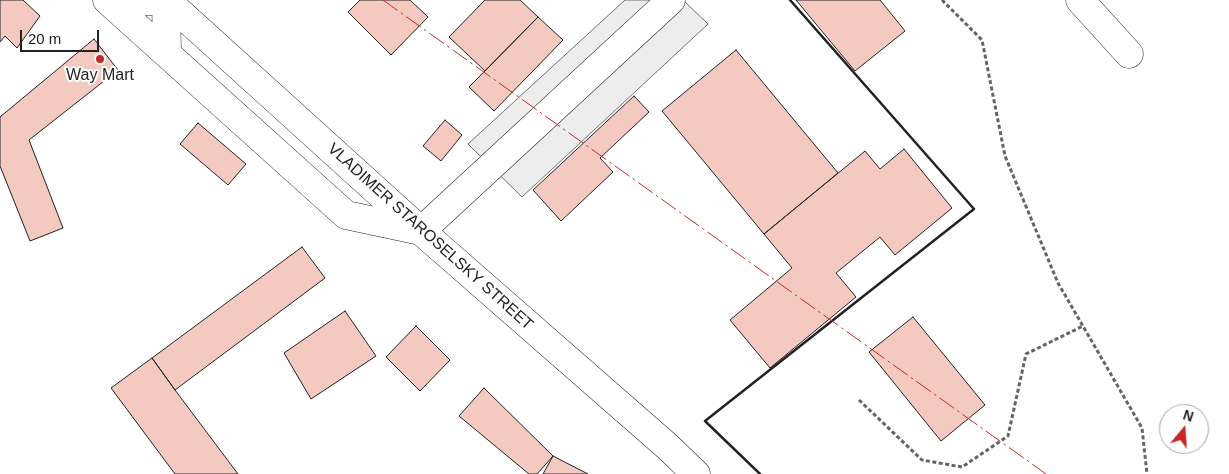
<!DOCTYPE html>
<style>
body{margin:0}
#map{position:relative;width:1229px;height:474px;overflow:hidden;background:#fff;font-family:Helvetica,sans-serif}
canvas{display:block}
.north{position:absolute;left:1159px;top:404px;width:50px;height:50px;box-sizing:border-box;background:#fff;border:1px solid #a7a7a7;border-radius:50%;rotate:18deg;font-size:14px;font-weight:700;line-height:20px;text-align:center;color:#222}
.north::after{content:'';display:block;margin:auto;width:18px;height:22px;background:#c62828;clip-path:polygon(50% 0,100% 100%,50% 72%,0 100%)}
.scale{position:absolute;left:20px;top:30px;width:79px;height:22px;box-sizing:border-box;border:2px solid #222;border-top:0;padding-left:6px;font-size:15px;line-height:18px;white-space:nowrap;color:#222;-webkit-text-stroke:4px #fff;paint-order:stroke}
</style>
<div id="map">
<canvas width="1229" height="474"></canvas>
<div class="north">N</div>
<div class="scale">20 m</div>
</div>
<script>
const ctx = document.querySelector('canvas').getContext('2d');
ctx.lineJoin = 'round';
function fillPath(path, color) {
  ctx.fillStyle = color;
  ctx.fill(path, 'evenodd');
}
function toPath(rows) {
  const path = new Path2D();
  for (const r of rows) {
    path.moveTo(r[0], r[1]);
    for (let i = 2; i < r.length; i += 2) path.lineTo(r[i], r[i + 1]);
  }
  return path;
}
function trace(path, color, width, dash) {
  ctx.strokeStyle = color;
  ctx.lineWidth = width;
  ctx.lineCap = dash ? 'butt' : 'round';
  ctx.setLineDash(dash || []);
  ctx.stroke(path);
}
function label(font, color, halo, rows, align = 'center') {
  ctx.font = font + ' Helvetica,sans-serif';
  ctx.lineWidth = 4;
  ctx.setLineDash([]);
  ctx.textBaseline = 'middle';
  ctx.strokeStyle = halo;
  ctx.fillStyle = color;
  for (const [text, x, y, turn = 0] of rows) {
    ctx.save();
    ctx.translate(x, y);
    ctx.rotate((+turn || 0) * Math.PI / 180);
    ctx.textAlign = isNaN(turn) ? turn : align;
    if (halo) ctx.strokeText(text, 0, 0);
    ctx.fillText(text, 0, 0);
    ctx.restore();
  }
}
const parking = toPath([
 [625,0,683,0,708,24,522,197,468,144,625,0]
]);
fillPath(parking, '#ededed');
trace(parking, '#6f6f6f', 1);
const building = toPath([
 [0,0,23,0,40,16,17,48,5,36,0,42,0,0],
 [360,0,410,0,428,17,391,55,348,12,360,0],
 [485,0,520,0,538,17,485,71,449,37,485,0],
 [796,0,880,0,905,31,855,71,796,0],
 [538,17,563,40,494,111,469,87,538,17],
 [94,39,118,70,29,140,63,228,30,241,0,166,0,117,94,39],
 [736,50,838,173,764,234,662,111,736,50],
 [634,96,649,112,600,158,613,172,561,221,533,190,634,96],
 [445,120,462,135,441,161,423,146,445,120],
 [198,123,246,164,228,185,180,144,198,123],
 [904,149,952,208,895,255,880,237,836,273,856,297,770,368,730,320,792,268,764,234,865,151,880,169,904,149],
 [302,247,325,278,175,390,152,358,302,247],
 [345,311,376,356,311,399,284,353,345,311],
 [913,317,985,405,941,441,869,352,913,317],
 [416,326,450,360,420,391,386,357,416,326],
 [152,358,175,390,238,474,175,474,111,388,152,358],
 [484,388,553,456,537,474,529,474,459,416,484,388],
 [553,456,588,474,543,474,553,456]
]);
fillPath(building, '#f3c9c0');
trace(building, '#222', 1);
const minor = toPath([
 [107,0,346,215,421,231,671,0],
 [1080,0,1129,54],
 [111,3,166,0,167,54]
]);
const major = toPath([
 [166,0,421,231,668,447,696,474]
]);
trace(minor, '#222', 29);
trace(major, '#222', 29);
trace(toPath([
 [942,0,982,40,1005,156,1058,283,1142,428,1147,474],
 [859,400,922,460,962,467,1008,436,1026,354,1083,326]
]), '#646464', 3, [4, 2.5]);
trace(minor, '#fff', 28);
trace(major, '#fff', 28);
trace(toPath([
 [760,474,705,421,974,209,790,0]
]), '#222', 2.5);
trace(toPath([
 [383,0,1046,474]
]), '#c62828', 1, [18, 4, 2.5, 4]);
for (const [x, y, r, color] of [
 [100,59,5,"#c62828"]
]) {
  const dot = new Path2D();
  dot.arc(x, y, r, 0, 2 * Math.PI);
  ctx.fillStyle = color;
  ctx.fill(dot);
  trace(dot, '#fff', 2);
}
label('16px', '#222', '#fff', [
 ["Way Mart",100,76]
]);
label('16px', '#222', '#fff', [
 ["VLADIMER STAROSELSKY STREET",430,237,42]
]);
</script>
